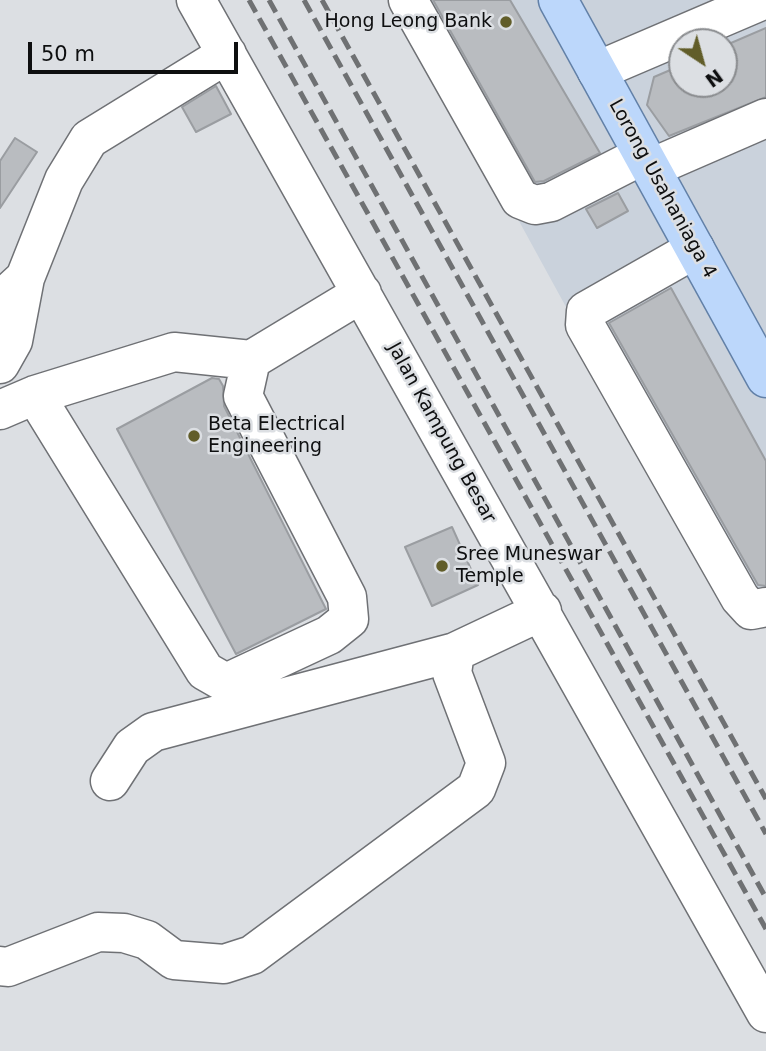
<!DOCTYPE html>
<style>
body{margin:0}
#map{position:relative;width:766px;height:1051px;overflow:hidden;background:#dcdfe3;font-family:"DejaVu Sans",sans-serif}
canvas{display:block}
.north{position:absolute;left:668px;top:28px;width:70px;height:70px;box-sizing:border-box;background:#dcdfe3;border:2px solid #8a8c8f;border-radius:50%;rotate:144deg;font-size:19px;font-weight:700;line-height:28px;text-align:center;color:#0e0f10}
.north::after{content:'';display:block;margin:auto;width:24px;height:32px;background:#615d29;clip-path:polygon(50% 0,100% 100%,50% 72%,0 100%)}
.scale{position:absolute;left:28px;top:42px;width:210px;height:32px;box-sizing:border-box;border:4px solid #0e0f10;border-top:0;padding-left:9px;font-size:21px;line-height:24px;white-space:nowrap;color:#0e0f10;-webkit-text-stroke:5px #dcdfe3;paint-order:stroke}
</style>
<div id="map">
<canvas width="766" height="1051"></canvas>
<div class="north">N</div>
<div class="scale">50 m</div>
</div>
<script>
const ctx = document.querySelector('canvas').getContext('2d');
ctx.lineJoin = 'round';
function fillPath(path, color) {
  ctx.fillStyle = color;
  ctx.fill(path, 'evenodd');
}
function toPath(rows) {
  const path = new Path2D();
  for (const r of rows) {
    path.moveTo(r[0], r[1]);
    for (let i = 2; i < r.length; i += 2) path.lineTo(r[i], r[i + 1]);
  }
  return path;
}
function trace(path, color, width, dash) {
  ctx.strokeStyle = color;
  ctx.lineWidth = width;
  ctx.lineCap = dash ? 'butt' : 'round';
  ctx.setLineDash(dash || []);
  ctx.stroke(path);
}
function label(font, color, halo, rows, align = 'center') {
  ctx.font = font + ' "DejaVu Sans",sans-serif';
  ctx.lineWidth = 5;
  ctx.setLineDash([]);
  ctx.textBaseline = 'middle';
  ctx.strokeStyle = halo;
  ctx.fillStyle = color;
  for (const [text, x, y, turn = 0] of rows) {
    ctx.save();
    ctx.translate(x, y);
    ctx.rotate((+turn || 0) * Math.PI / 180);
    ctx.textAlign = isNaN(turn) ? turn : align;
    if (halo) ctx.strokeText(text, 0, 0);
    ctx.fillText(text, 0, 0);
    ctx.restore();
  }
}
fillPath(toPath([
 [398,0,766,0,766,619,739,623],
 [682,42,724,42,724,84,682,84]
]), '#cad2dc');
const building = toPath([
 [433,0,510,0,600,153,544,181,535,182,433,0],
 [766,28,766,97,669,136,647,105,654,77,682,65,682,84,724,84,724,46,766,28],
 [216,86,231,114,196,132,182,107,216,86],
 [15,138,37,152,0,208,0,161,15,138],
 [618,193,628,211,597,228,586,209,618,193],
 [671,288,766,461,766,586,758,585,609,323,671,288],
 [212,378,219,379,223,386,224,406,326,609,236,654,117,429,212,378],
 [452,527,478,585,432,606,405,547,452,527]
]);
fillPath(building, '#b9bcc0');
trace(building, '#9a9da1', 2);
const minor = toPath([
 [196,0,766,1013],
 [408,0,520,199,535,205,551,202,643,155],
 [597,71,763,0],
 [651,168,766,118],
 [695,249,586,311,585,325,740,598,751,610,766,607],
 [0,301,25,278,64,180,89,139,227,54],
 [0,364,13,341,25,278],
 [35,395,205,671,226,683,329,635,349,619,347,597,243,396,251,360],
 [0,410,35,395,174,352,251,360,362,293],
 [110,781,132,747,153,732,455,652],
 [0,966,8,967,98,932,124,933,147,940,174,960,224,964,252,955,476,789,486,763,452,673,455,652,542,611]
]);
const major = toPath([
 [558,0,766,378]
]);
trace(minor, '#6f7175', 41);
trace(major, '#6280a7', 41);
trace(minor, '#fff', 38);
trace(major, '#bcd7fb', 38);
trace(toPath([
 [249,0,766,929],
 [269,0,766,898],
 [304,0,766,834],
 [322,0,766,799]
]), '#6f7173', 5, [14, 7]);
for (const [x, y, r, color] of [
 [506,22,7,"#615d29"],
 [194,436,7,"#615d29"],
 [442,566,7,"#615d29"]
]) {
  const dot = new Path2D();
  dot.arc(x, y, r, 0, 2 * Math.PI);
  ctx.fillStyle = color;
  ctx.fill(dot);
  trace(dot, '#dcdfe3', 2.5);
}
label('19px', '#0e0f10', '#dcdfe3', [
 ["Hong Leong Bank",492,22,"right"],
 ["Beta Electrical",208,425],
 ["Engineering",208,447],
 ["Sree Muneswar",456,555],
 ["Temple",456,577]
], 'left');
label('19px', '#0e0f10', '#dcdfe3', [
 ["Lorong Usahaniaga 4",662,189,61],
 ["Jalan Kampung Besar",441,433,61]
]);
</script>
